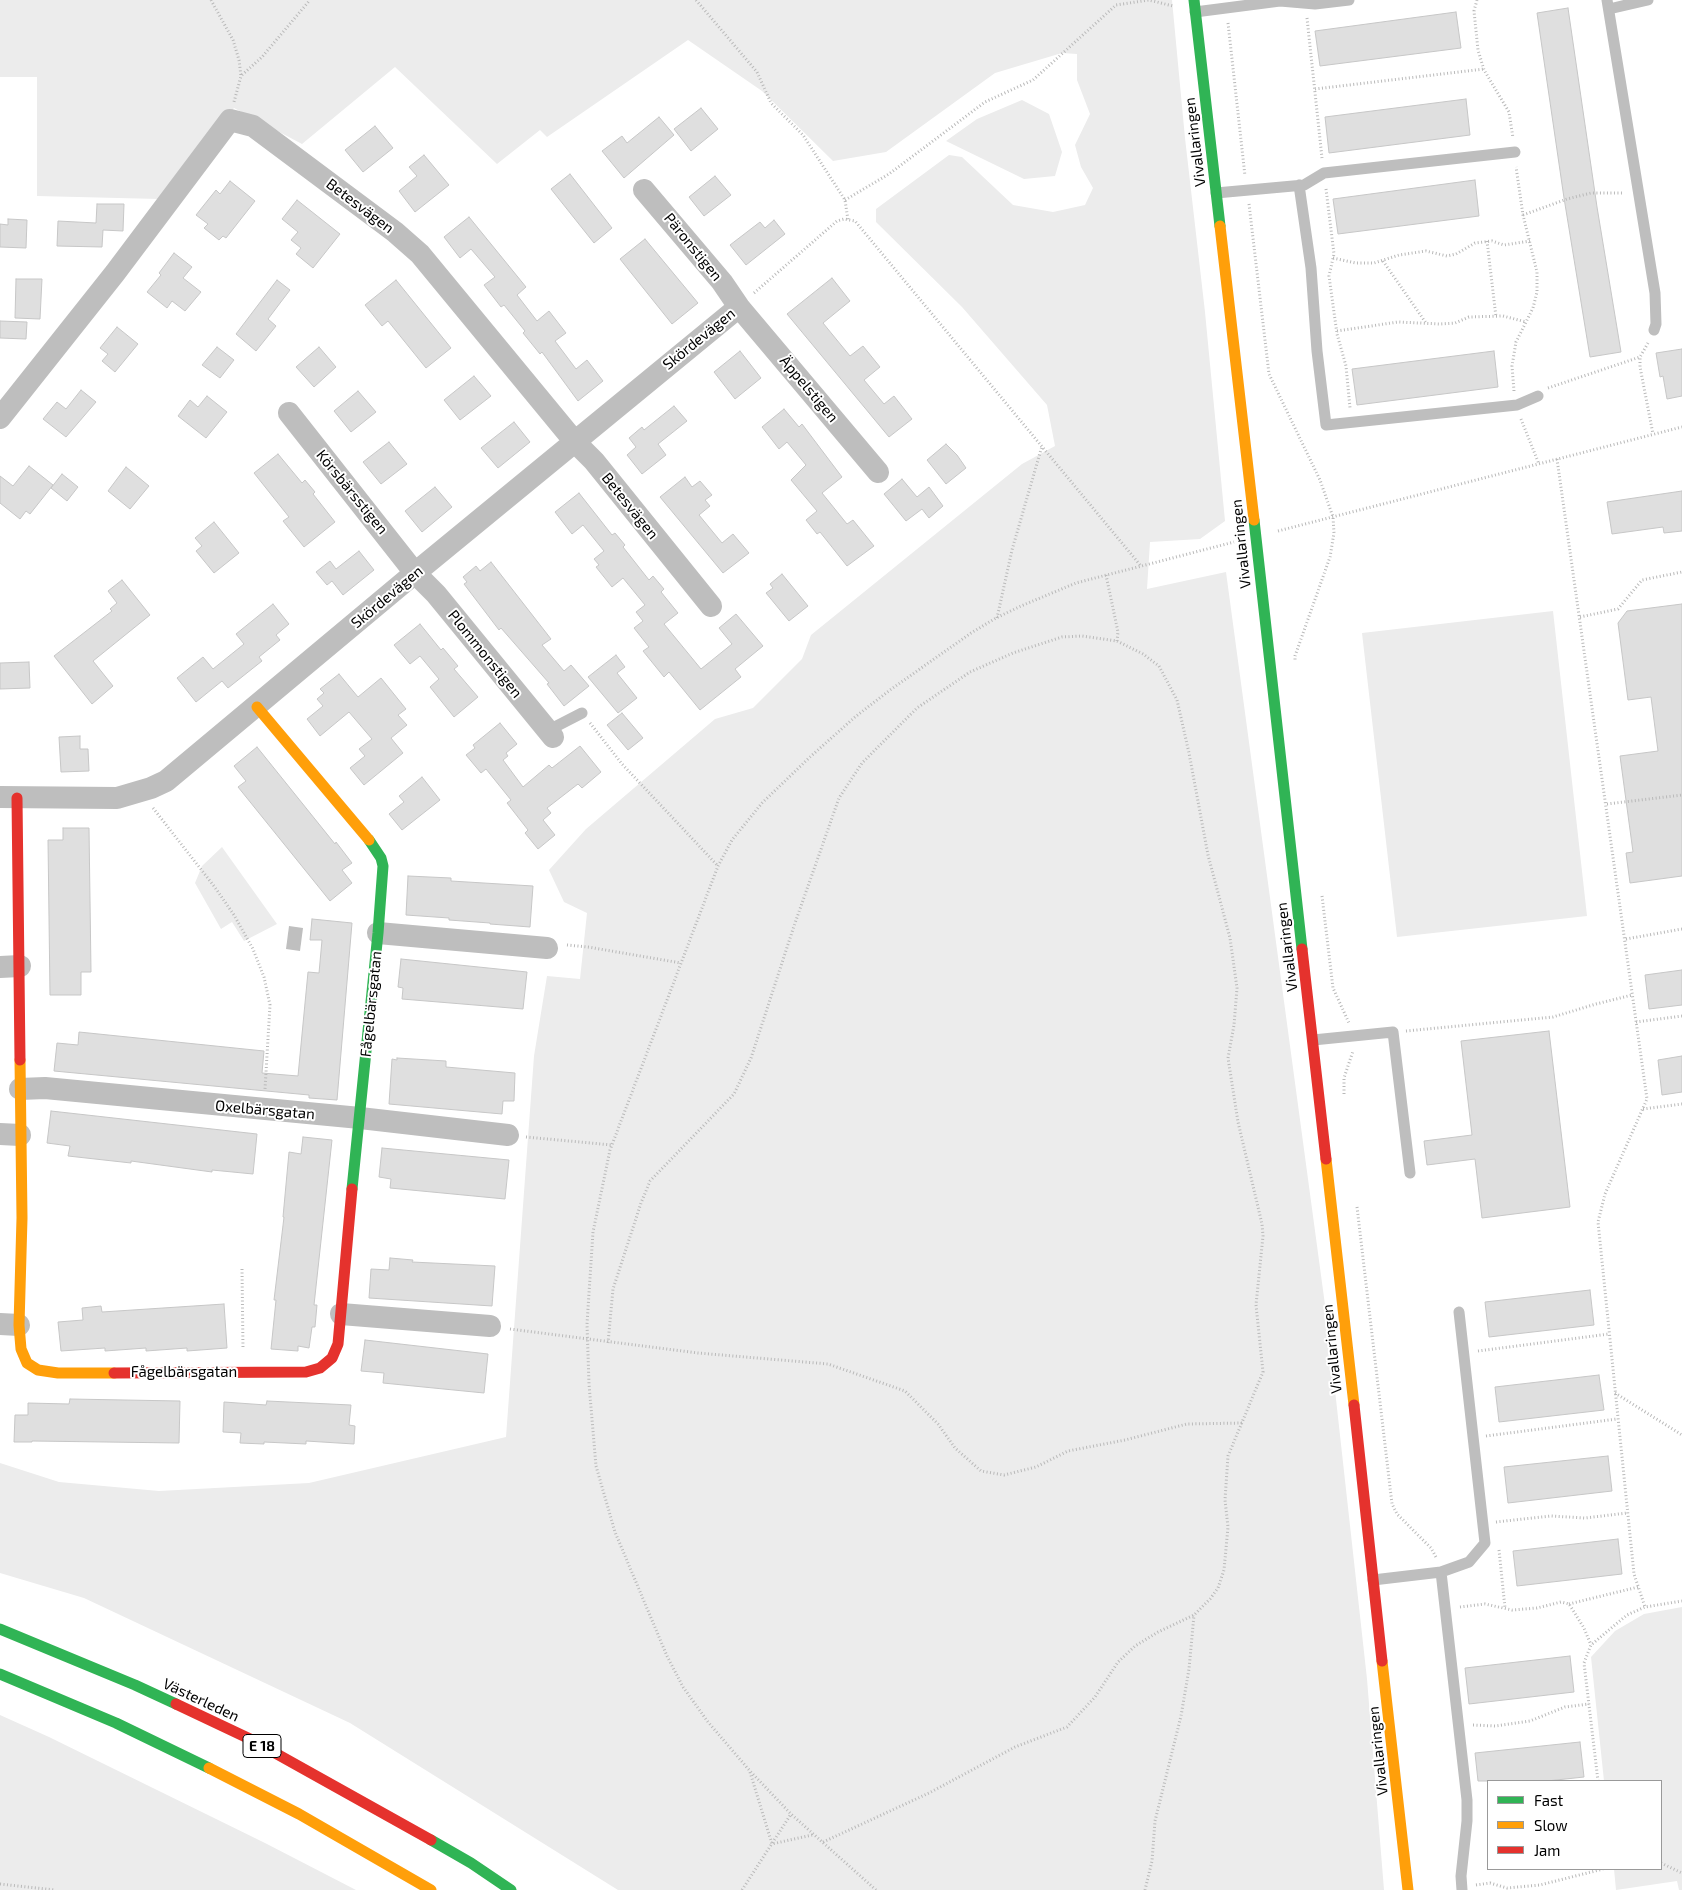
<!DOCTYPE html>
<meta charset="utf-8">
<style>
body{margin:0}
#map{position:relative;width:1682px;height:1890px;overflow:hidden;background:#fff;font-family:"Exo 2",sans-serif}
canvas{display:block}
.legend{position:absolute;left:1487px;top:1780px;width:175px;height:90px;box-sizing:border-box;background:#fff;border:1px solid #999;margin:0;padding:6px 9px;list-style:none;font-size:15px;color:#000}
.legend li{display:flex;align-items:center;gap:10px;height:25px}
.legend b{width:25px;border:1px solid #999}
</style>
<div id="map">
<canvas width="1682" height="1890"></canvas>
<ul class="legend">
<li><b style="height:6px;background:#30b455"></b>Fast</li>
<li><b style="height:6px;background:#ff9f0a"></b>Slow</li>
<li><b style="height:6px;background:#e5322d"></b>Jam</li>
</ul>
</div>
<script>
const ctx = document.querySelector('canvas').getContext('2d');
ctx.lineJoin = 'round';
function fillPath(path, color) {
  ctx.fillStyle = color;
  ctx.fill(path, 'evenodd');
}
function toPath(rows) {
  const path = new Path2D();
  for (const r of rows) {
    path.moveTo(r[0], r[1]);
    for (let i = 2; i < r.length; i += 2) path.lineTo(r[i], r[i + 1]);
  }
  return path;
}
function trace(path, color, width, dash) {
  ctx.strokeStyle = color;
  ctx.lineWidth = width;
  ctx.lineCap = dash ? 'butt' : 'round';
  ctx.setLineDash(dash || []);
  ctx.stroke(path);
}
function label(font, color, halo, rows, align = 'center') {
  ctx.font = font + ' "Exo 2",sans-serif';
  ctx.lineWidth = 4;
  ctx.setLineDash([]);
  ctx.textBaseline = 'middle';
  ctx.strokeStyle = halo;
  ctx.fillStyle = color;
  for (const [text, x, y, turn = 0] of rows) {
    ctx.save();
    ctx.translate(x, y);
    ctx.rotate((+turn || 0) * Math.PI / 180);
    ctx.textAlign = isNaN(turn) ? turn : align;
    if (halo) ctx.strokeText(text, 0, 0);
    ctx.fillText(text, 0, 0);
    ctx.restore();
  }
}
fillPath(toPath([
 [0,0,1172,0,1185,138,1205,312,1225,521,1200,539,1150,542,1147,589,1226,572,1328,1327,1367,1679,1384,1890,618,1890,350,1723,84,1598,0,1573,0,1463,59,1482,159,1491,309,1483,506,1437,534,1056,547,976,580,979,587,913,564,902,549,870,586,829,715,719,753,708,802,659,811,635,1022,464,1055,446,1047,405,962,307,876,222,876,209,949,155,962,157,1013,205,1053,212,1085,205,1093,188,1081,167,1075,145,1090,114,1077,80,1077,54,1062,53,995,73,886,152,833,161,762,91,688,40,547,137,540,130,497,164,395,67,302,144,234,108,159,199,37,196,37,77,0,77],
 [1022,100,1049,114,1062,152,1055,176,1024,179,946,141,977,119],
 [1553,611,1587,916,1397,937,1362,633],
 [222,847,277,924,244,941,232,922,221,929,195,883,202,866],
 [1682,1607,1682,1890,1679,1890,1677,1881,1616,1890,1614,1869,1661,1869,1661,1781,1604,1781,1591,1657,1615,1631,1644,1614],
 [0,1715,49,1737,265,1843,356,1890,0,1890]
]), '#ececec');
fillPath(toPath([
 [289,926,303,928,300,951,286,949]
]), '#bfbfbf');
const building = toPath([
 [1568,8,1597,207,1621,352,1590,357,1564,198,1537,13,1568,8],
 [1456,12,1461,48,1320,66,1315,31,1456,12],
 [1466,99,1470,135,1329,153,1325,117,1466,99],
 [701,108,718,129,691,151,674,129,701,108],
 [659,117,674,135,624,178,602,151,622,136,627,143,659,117],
 [375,126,393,148,363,172,345,150,375,126],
 [424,155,449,185,415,212,399,191,417,176,409,167,424,155],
 [570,174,612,228,594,243,551,189,570,174],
 [715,176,731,195,704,216,689,197,715,176],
 [1475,180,1479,216,1338,234,1333,199,1475,180],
 [230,181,255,201,226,238,223,236,219,240,204,228,208,224,196,215,216,190,220,194,230,181],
 [297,200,340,234,313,268,296,254,301,248,291,240,298,232,282,219,297,200],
 [97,204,124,204,123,231,103,230,102,247,57,246,58,221,96,223,97,204],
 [469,217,526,287,517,295,537,321,549,311,566,333,555,341,576,369,587,360,603,381,578,401,542,352,540,354,523,333,525,331,504,305,501,307,484,285,495,277,471,249,460,258,444,237,469,217],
 [8,219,27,220,26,248,0,247,0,224,8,225,8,219],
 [774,220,785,234,746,265,730,245,760,222,765,228,774,220],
 [645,239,698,303,672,324,620,259,645,239],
 [174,253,192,267,183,278,201,292,185,311,172,301,167,308,147,292,161,275,159,273,174,253],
 [832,278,850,301,823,323,850,356,863,346,880,367,864,380,884,404,894,396,912,419,889,437,787,314,832,278],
 [16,279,42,279,40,319,15,318,16,279],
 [277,280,290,290,268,319,276,326,256,351,236,334,277,280],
 [396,280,451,348,426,368,388,321,382,326,365,305,396,280],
 [0,321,27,322,26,339,0,338,0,321],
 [117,327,138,344,115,372,102,361,108,354,100,348,117,327],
 [217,347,234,360,220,378,202,365,217,347],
 [319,347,336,367,314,387,296,367,319,347],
 [1682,349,1682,396,1667,399,1663,376,1660,377,1656,353,1682,349],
 [740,351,761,378,735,399,714,372,740,351],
 [1494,351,1498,387,1357,405,1352,369,1494,351],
 [474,376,491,396,460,420,444,400,474,376],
 [81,390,96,402,66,437,43,419,57,402,66,409,81,390],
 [358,391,376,412,351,432,334,411,358,391],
 [207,396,227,412,206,438,178,416,190,400,198,407,207,396],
 [674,406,687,421,658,444,666,455,642,474,627,455,636,447,629,438,642,427,644,430,674,406],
 [784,409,799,427,802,424,842,477,822,493,847,524,853,520,874,546,847,566,820,532,817,534,806,520,817,511,791,480,806,465,787,442,779,449,762,427,784,409],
 [514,422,530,442,498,468,481,448,514,422],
 [389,442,407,464,381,484,363,462,389,442],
 [946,444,957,455,966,468,946,484,927,460,946,444],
 [278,454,302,483,305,480,315,492,313,494,335,522,304,547,283,521,289,517,254,473,278,454],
 [29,466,53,485,30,514,26,511,20,519,0,503,0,476,13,486,29,466],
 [126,467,149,486,130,509,108,491,126,467],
 [62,474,78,487,67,501,51,488,62,474],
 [685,477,692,487,700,481,712,495,705,500,710,506,699,515,722,543,733,534,749,553,723,573,660,497,685,477],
 [902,479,917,497,929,487,943,506,929,518,922,509,906,521,884,494,902,479],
 [435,487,452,507,422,532,405,511,435,487],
 [1682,491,1682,531,1664,533,1663,527,1612,534,1607,502,1682,491],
 [579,493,612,535,615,533,625,545,623,547,649,580,653,576,664,589,661,592,678,613,664,624,701,669,732,644,719,628,736,614,763,646,735,669,741,677,700,710,669,672,664,677,643,651,649,647,634,628,643,621,636,612,645,605,623,578,612,587,596,567,599,565,594,559,604,551,583,525,572,534,555,512,579,493],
 [214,522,239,553,214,573,196,551,202,546,195,538,214,522],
 [359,551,374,570,343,595,332,581,327,585,316,572,330,561,336,569,359,551],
 [491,562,551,639,542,645,564,671,571,665,589,686,564,706,547,684,549,683,501,628,499,630,464,584,467,582,463,577,476,566,480,571,491,562],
 [782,574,808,606,789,621,766,593,773,588,770,584,782,574],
 [122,580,150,615,93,661,113,686,92,704,54,656,112,611,110,609,117,603,108,591,122,580],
 [273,604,289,624,276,635,280,640,259,657,262,661,228,688,222,681,196,702,177,678,203,657,213,669,244,644,236,634,273,604],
 [1682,604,1682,876,1630,883,1626,853,1633,852,1620,756,1658,751,1651,697,1628,700,1618,623,1627,611,1682,604],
 [420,624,441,650,443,648,458,666,454,669,478,697,454,717,430,687,439,679,420,656,410,664,394,645,420,624],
 [616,655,625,667,617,673,637,698,618,713,588,677,616,655],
 [29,662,30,688,0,689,0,663,29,662],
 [339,674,358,697,381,678,406,709,398,715,407,725,391,738,403,753,364,785,350,768,365,756,359,749,372,739,349,712,320,736,307,719,323,706,317,699,324,693,320,689,339,674],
 [622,713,643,738,628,750,607,725,622,713],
 [500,723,517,744,506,753,508,756,503,760,523,787,549,765,552,768,580,746,601,772,582,788,578,784,547,808,551,813,543,820,555,835,538,849,525,833,528,830,507,803,511,800,486,769,481,773,466,755,475,748,473,745,500,723],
 [80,736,80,749,88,749,89,771,61,772,59,737,80,736],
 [257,747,335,844,336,842,352,863,342,870,352,883,330,901,238,787,246,781,234,766,257,747],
 [422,777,440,800,402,830,389,814,404,802,399,796,422,777],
 [63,828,89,828,91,972,81,972,81,995,50,995,48,840,63,840,63,828],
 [408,876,451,878,451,881,533,886,530,927,490,924,490,923,449,920,449,918,406,915,408,876],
 [312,919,352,923,337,1100,309,1098,309,1095,54,1071,57,1043,78,1045,79,1032,264,1051,262,1073,298,1076,308,972,319,973,322,940,310,940,312,919],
 [401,959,527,972,523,1009,402,999,403,988,398,987,401,959],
 [1682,970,1682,1005,1649,1009,1645,975,1682,970],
 [1549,1031,1570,1207,1482,1218,1475,1159,1427,1165,1424,1141,1472,1135,1461,1041,1549,1031],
 [1682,1056,1682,1092,1662,1095,1658,1060,1682,1056],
 [397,1058,446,1061,446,1067,515,1073,514,1101,503,1101,502,1114,389,1104,392,1059,397,1060,397,1058],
 [51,1111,257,1134,253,1174,212,1170,212,1172,131,1161,131,1163,68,1156,70,1146,47,1143,51,1111],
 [303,1137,332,1140,314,1305,317,1305,315,1327,312,1327,309,1348,298,1346,298,1351,271,1349,276,1300,274,1300,284,1217,283,1217,289,1152,301,1154,303,1137],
 [382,1148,509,1160,505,1199,390,1188,391,1179,379,1177,382,1148],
 [390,1258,413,1260,412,1262,495,1266,492,1306,369,1298,371,1269,389,1270,390,1258],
 [1590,1290,1594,1325,1489,1337,1485,1302,1590,1290],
 [224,1304,227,1348,187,1351,187,1348,146,1351,146,1348,105,1351,105,1348,61,1351,58,1322,83,1320,82,1308,101,1306,102,1312,224,1304],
 [365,1340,488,1354,484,1393,383,1383,384,1373,361,1371,365,1340],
 [1599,1375,1604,1410,1499,1422,1495,1387,1599,1375],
 [70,1399,180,1401,179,1443,32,1441,32,1442,14,1442,15,1415,28,1415,28,1403,69,1404,70,1399],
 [267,1401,351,1405,349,1425,355,1426,354,1444,306,1441,306,1444,264,1442,264,1444,240,1443,241,1433,223,1432,224,1402,266,1405,267,1401],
 [1608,1456,1612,1491,1508,1503,1504,1467,1608,1456],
 [1618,1539,1622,1574,1517,1586,1513,1551,1618,1539],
 [1570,1656,1574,1692,1469,1704,1465,1668,1570,1656],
 [1580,1742,1584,1777,1547,1781,1478,1781,1475,1753,1580,1742]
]);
fillPath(building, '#dfdfdf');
trace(building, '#c7c7c7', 1);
trace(toPath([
 [211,0,233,40,239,60,241,76,234,102],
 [696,0,757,72,771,103,803,135,845,200,848,220],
 [1477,0,1474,11,1478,50,1484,70,1509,112,1513,138],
 [1307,18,1322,158],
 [1228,23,1245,176],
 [242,75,262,57,310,0],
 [1315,89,1484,69],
 [1326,189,1334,254,1329,276,1337,334,1346,366,1350,408],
 [845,200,889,174,985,102,1033,80,1116,5,1149,0,1173,6],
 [1249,204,1269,374,1320,480,1333,517,1334,533,1330,557,1295,656,1295,661],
 [1523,215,1567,199,1591,193,1623,193],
 [1487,241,1496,317],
 [1333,258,1356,263,1374,263,1399,255,1426,251,1447,256,1456,254,1475,243,1492,241,1504,245,1530,241],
 [1383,261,1426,323],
 [754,293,837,221,844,219,855,221,1141,566],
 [1337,331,1398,322,1440,324,1455,323,1469,317,1503,316,1526,322],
 [1648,343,1640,357,1640,367,1653,434],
 [1548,388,1640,357],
 [1514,391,1512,366,1516,342,1533,308,1537,292,1537,272,1523,215,1516,167],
 [1521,419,1539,464],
 [1557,459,1647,1099,1605,1194,1598,1222,1634,1574,1645,1607],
 [1278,531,1682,427],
 [1106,575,1118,632,1117,641],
 [1580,617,1618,609,1642,580,1682,572],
 [997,618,1012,550,1042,446],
 [590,723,622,764,718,866],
 [1607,804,1682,795],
 [153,808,214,886,234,915,253,949,264,977,270,1005,265,1089],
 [1322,896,1333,988,1349,1023],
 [1626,939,1682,929],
 [567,945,588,947,681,963],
 [1636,1022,1682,1016],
 [1406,1031,1553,1017,1596,1004,1632,995],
 [1344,1094,1344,1078,1353,1051],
 [1643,1109,1682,1104],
 [526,1137,612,1145],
 [1357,1207,1392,1504,1397,1514,1431,1548,1437,1559],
 [242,1269,243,1349],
 [510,1329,698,1353,828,1364,905,1391,938,1424,955,1448,981,1471,1004,1475,1036,1467,1068,1451,1125,1440,1187,1424,1242,1423],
 [608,1343,613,1289,641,1203,650,1181,734,1094,751,1058,794,926,839,798,862,763,917,708,970,672,1013,653,1062,637,1082,636,1117,641,1143,654,1159,666,1177,700,1189,753,1208,855,1230,938,1237,988,1234,1025,1228,1058,1238,1122,1262,1224,1263,1236,1256,1305,1263,1372,1228,1456,1225,1500,1228,1527,1224,1570,1218,1588,1210,1599,1194,1615,1158,1632,1135,1646,1118,1662,1095,1697,1067,1727,1015,1747,929,1793,821,1843],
 [1478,1351,1609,1334],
 [1615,1393,1682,1435],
 [1486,1436,1617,1419],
 [1496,1522,1551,1516,1585,1518,1627,1513],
 [1499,1550,1505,1608],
 [1569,1604,1638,1587],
 [1460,1607,1485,1604,1512,1610,1537,1608,1561,1602,1569,1604,1584,1628,1591,1645],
 [1473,1725,1495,1726,1530,1721,1565,1707,1589,1704],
 [750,1772,772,1844,812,1835],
 [1598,1781,1584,1663,1591,1645,1627,1615,1645,1607,1682,1601],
 [1661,1863,1682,1873],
 [0,1884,55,1890],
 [1476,1885,1490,1883,1507,1888,1540,1885,1603,1869],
 [742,1890,791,1814],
 [876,1890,791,1814,750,1771,708,1722,683,1687,667,1656,615,1532,596,1466,589,1384,587,1324,593,1232,610,1150,718,866,732,840,762,803,810,757,855,717,890,690,971,633,996,618,1021,606,1076,583,1234,542],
 [1145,1890,1152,1861,1155,1821,1181,1716,1189,1669,1194,1615]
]), '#b9b9b9', 3, [1, 2.5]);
trace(toPath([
 [1607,0,1655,293,1656,324,1654,330],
 [1609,9,1648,0],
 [1195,12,1280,1,1315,4,1349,0],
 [1299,185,1311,268,1317,351,1326,425,1517,405,1538,396],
 [1216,193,1304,185,1324,173,1515,152],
 [547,731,582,713],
 [1313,1040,1393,1032,1410,1173],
 [1441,1572,1467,1800,1467,1821,1461,1876,1462,1890],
 [1373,1580,1441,1572,1469,1562,1485,1543,1459,1312]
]), '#bebebe', 11);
trace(toPath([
 [644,190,722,282,739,307,878,472],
 [289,413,415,573,436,594,553,737],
 [0,418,115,273,230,120,253,126,395,232,420,254,575,442,594,461,711,606],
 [0,797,117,798,151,788,166,781,415,573,739,307],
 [378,933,547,948],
 [0,967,20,966],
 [20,1089,45,1088,360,1118,508,1135],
 [0,1134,20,1135],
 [341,1314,490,1326],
 [0,1324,19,1325]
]), '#bebebe', 22);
trace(toPath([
 [1194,0,1220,226],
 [1254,520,1302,949],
 [352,1189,378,933,383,866,381,858,369,840],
 [0,1629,135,1685,176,1704],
 [0,1674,116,1723,209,1768],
 [431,1840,471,1863,511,1890]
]), '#30b455', 11);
trace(toPath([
 [1220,226,1254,520],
 [257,707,369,840],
 [20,1060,22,1218,19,1325,21,1349,27,1363,38,1370,58,1373,114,1373],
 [1326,1159,1354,1405],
 [1382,1661,1408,1890],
 [209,1768,299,1814,431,1890]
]), '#ff9f0a', 11);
trace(toPath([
 [17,798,20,1060],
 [1302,949,1326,1159],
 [114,1373,306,1372,320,1368,332,1358,338,1344,352,1189],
 [1354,1405,1382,1661],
 [176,1704,250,1739,431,1840]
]), '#e5322d', 11);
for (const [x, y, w] of [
 [262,1746,38]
]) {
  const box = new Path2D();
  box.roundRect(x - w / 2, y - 11.5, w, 23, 4);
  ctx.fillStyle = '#fff';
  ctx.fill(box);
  trace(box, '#000', 1);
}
label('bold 14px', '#000', null, [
 ["E 18",262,1746]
]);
label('15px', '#000', '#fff', [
 ["Vivallaringen",1195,142,-97],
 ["Betesvägen",360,206,37],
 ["Päronstigen",693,247,51],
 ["Skördevägen",699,339,-39],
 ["Äppelstigen",809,389,50],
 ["Körsbärsstigen",352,492,51],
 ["Betesvägen",630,506,51],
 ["Vivallaringen",1241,544,-96],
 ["Skördevägen",387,597,-40],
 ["Plommonstigen",485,654,51],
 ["Vivallaringen",1287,947,-97],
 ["Fågelbärsgatan",371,1004,-84],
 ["Oxelbärsgatan",265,1110,5],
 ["Vivallaringen",1332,1349,-96],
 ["Fågelbärsgatan",184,1372],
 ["Västerleden",201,1700,25],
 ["Vivallaringen",1378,1751,-96]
]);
</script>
